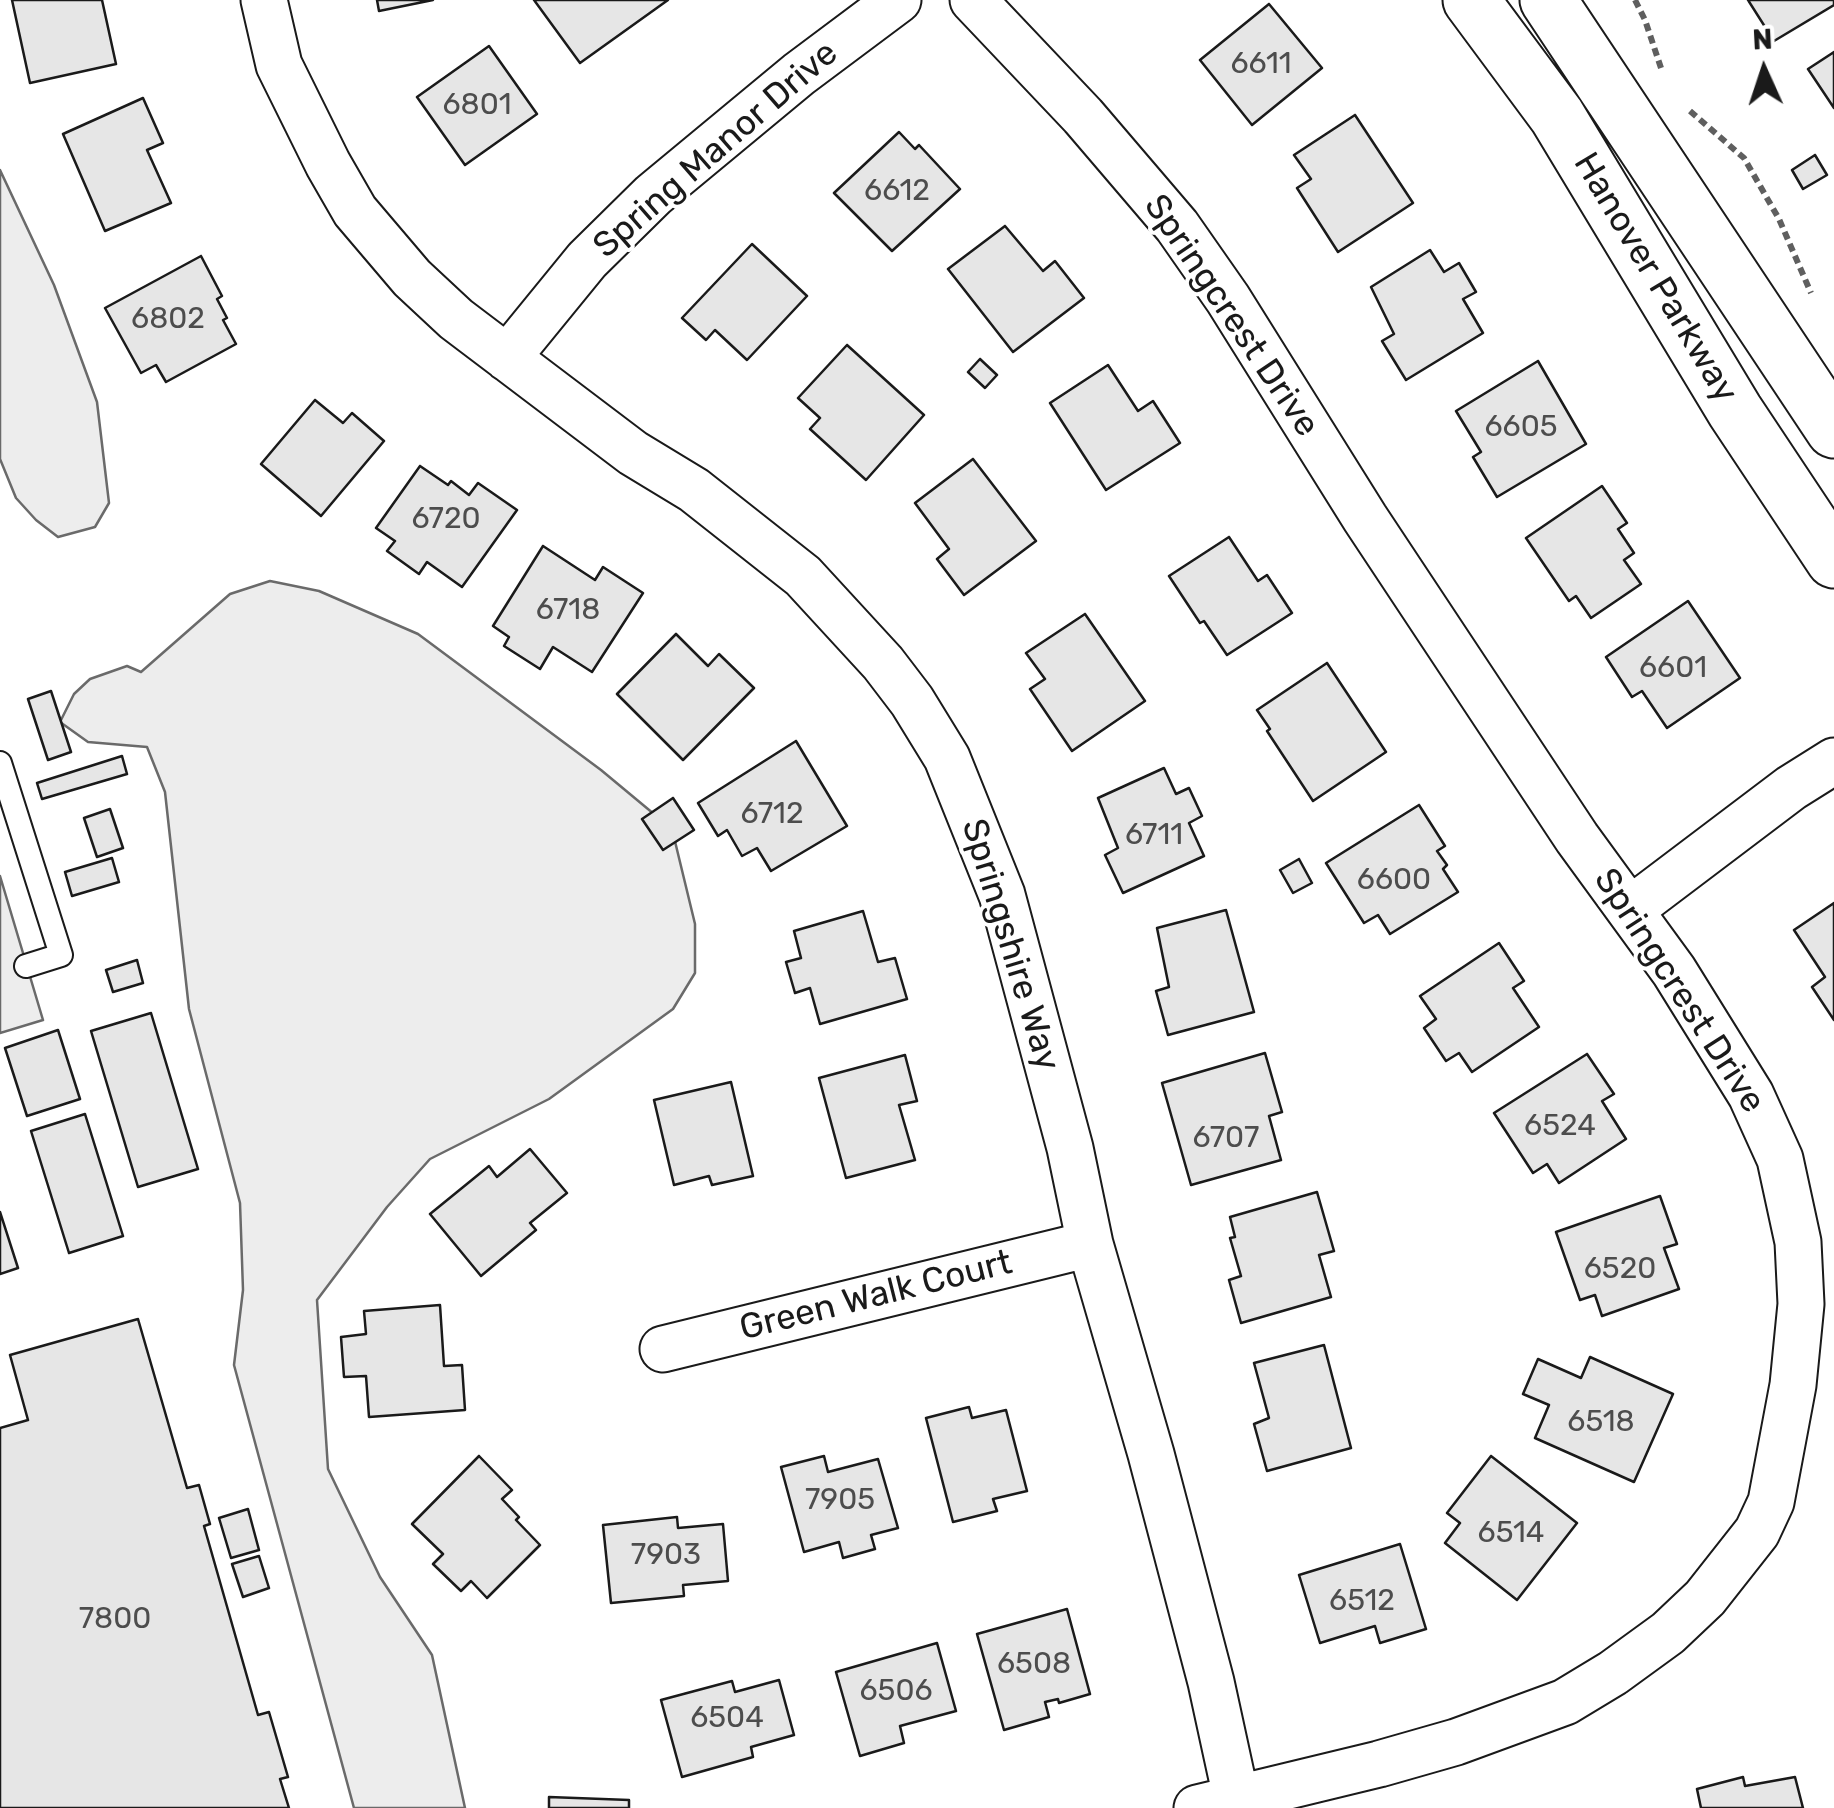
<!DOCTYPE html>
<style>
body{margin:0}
#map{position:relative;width:1834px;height:1808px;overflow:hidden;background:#fff;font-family:Rubik,sans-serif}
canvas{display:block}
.north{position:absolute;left:1714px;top:20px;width:100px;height:100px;-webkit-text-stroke:8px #fff;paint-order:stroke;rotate:357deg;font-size:28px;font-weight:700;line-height:40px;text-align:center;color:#1a1a1a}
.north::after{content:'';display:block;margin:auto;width:35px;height:45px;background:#1a1a1a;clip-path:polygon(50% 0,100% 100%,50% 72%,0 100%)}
</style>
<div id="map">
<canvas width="1834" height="1808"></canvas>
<div class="north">N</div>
</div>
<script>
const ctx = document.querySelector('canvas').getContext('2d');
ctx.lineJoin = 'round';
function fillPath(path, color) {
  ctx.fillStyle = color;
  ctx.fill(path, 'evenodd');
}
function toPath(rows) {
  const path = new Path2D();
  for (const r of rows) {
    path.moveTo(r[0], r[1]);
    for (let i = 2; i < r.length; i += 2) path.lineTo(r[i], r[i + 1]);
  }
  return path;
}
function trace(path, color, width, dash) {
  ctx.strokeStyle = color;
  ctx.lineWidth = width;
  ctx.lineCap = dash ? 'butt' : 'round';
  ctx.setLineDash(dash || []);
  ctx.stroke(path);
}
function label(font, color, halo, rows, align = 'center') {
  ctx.font = font + ' Rubik,sans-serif';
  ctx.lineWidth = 8;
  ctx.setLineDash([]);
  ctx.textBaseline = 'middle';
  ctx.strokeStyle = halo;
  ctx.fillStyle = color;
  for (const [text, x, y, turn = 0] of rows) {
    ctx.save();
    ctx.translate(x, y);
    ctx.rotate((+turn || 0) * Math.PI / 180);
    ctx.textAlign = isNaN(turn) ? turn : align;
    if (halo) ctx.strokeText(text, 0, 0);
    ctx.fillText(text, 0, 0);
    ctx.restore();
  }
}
const built = toPath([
 [0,170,54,285,97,402,109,503,95,527,58,537,36,520,16,498,0,459,0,170],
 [270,581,319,591,418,634,601,770,672,829,695,924,695,973,673,1009,549,1099,430,1159,387,1207,317,1300,328,1469,380,1577,432,1655,465,1808,354,1808,234,1365,243,1290,240,1203,189,1009,165,792,147,747,88,742,60,722,74,694,90,679,127,666,141,672,230,594,270,581],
 [0,876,43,1020,0,1033,0,876]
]);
fillPath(built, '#ededed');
trace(built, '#6a6a6a', 2.5);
const building = toPath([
 [12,0,102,0,116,64,30,83,12,0],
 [377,0,433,0,379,11,377,0],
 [534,0,668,0,580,63,534,0],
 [1748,0,1834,0,1834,5,1774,41,1748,0],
 [1269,4,1322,68,1252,125,1200,60,1269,4],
 [489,46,537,114,465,165,417,97,489,46],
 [1834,52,1834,108,1808,69,1834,52],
 [143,98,163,143,147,150,171,203,105,231,63,134,143,98],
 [1355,115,1413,203,1338,252,1297,188,1311,179,1294,155,1355,115],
 [899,132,915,149,919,145,960,189,892,251,834,193,899,132],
 [1815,155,1827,175,1803,189,1792,170,1815,155],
 [1005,226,1043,271,1055,261,1084,298,1013,352,948,269,1005,226],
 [752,244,807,296,747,360,715,330,706,340,682,318,752,244],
 [1430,250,1444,272,1459,263,1476,292,1463,299,1483,333,1406,380,1382,341,1394,334,1371,287,1430,250],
 [201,256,222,296,217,299,227,318,223,320,236,344,166,382,156,365,141,373,105,308,201,256],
 [847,345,924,415,866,480,810,429,820,418,798,398,847,345],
 [980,359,997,375,985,388,968,372,980,359],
 [1538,361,1586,444,1497,497,1473,457,1481,452,1456,411,1538,361],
 [1108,365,1138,411,1153,401,1180,443,1106,490,1050,403,1108,365],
 [315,400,343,423,352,413,384,441,321,516,261,464,315,400],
 [973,459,1036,541,964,595,937,559,949,549,915,503,973,459],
 [420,466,448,485,451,481,469,495,478,483,517,510,462,587,427,562,419,574,387,551,395,541,376,528,420,466],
 [1602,486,1627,523,1618,529,1634,553,1624,560,1641,584,1591,618,1576,596,1569,601,1526,538,1602,486],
 [1229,537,1258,581,1267,575,1292,613,1227,655,1204,621,1200,623,1169,576,1229,537],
 [543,546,595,580,603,567,643,593,592,672,553,647,540,669,504,646,509,637,493,626,543,546],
 [1688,601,1740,678,1667,728,1642,691,1632,697,1606,657,1688,601],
 [1085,614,1145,701,1072,751,1030,689,1045,679,1026,653,1085,614],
 [676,634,708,666,719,654,754,688,683,760,617,694,676,634],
 [1327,663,1386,752,1313,801,1267,731,1270,729,1257,710,1327,663],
 [51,691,71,752,48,760,28,699,51,691],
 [796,741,847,826,771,871,757,848,742,856,727,830,718,836,698,803,796,741],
 [122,756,127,774,42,799,37,783,122,756],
 [1164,768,1176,794,1189,788,1202,816,1189,823,1204,856,1123,893,1105,855,1118,848,1098,798,1164,768],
 [673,798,694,830,663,850,642,819,673,798],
 [1419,805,1445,846,1437,851,1447,865,1443,869,1458,892,1390,934,1378,915,1364,923,1326,863,1419,805],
 [110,809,123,848,97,857,84,818,110,809],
 [112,858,119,882,72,896,65,872,112,858],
 [1299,859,1312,883,1293,893,1280,870,1299,859],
 [1834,903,1834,1020,1812,987,1825,977,1794,930,1834,903],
 [1226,910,1254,1012,1168,1035,1156,991,1169,987,1157,928,1226,910],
 [863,911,878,962,895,958,907,999,820,1024,810,988,795,993,786,962,801,958,794,931,863,911],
 [1499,943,1524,981,1513,988,1539,1027,1472,1072,1459,1053,1446,1061,1424,1028,1436,1019,1420,996,1499,943],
 [137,960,143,983,113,992,106,970,137,960],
 [151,1013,198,1169,138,1187,91,1031,151,1013],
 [58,1030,80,1099,27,1116,5,1048,58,1030],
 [1265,1053,1282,1112,1269,1116,1281,1160,1191,1185,1162,1083,1265,1053],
 [1587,1054,1614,1094,1602,1101,1626,1139,1559,1183,1547,1164,1533,1173,1494,1113,1587,1054],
 [905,1055,917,1101,899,1105,915,1160,846,1178,819,1078,905,1055],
 [731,1082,753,1176,712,1185,709,1176,674,1185,654,1100,731,1082],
 [85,1114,123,1236,69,1253,31,1131,85,1114],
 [530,1149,567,1193,530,1223,536,1230,481,1276,430,1214,489,1166,497,1177,530,1149],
 [1317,1192,1334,1251,1319,1255,1331,1297,1241,1323,1229,1280,1241,1276,1230,1238,1235,1237,1230,1217,1317,1192],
 [1660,1196,1677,1244,1664,1248,1679,1289,1602,1316,1595,1295,1580,1300,1556,1232,1660,1196],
 [0,1212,18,1268,0,1274,0,1212],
 [440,1305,444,1366,462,1365,465,1410,369,1417,366,1376,344,1377,341,1337,366,1334,364,1311,440,1305],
 [138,1319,187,1488,199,1485,210,1524,204,1526,258,1715,269,1712,288,1777,280,1779,289,1808,0,1808,0,1428,28,1420,10,1355,138,1319],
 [1324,1345,1351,1448,1267,1471,1254,1424,1269,1418,1254,1363,1324,1345],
 [1590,1357,1673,1394,1634,1482,1535,1438,1549,1405,1523,1394,1538,1359,1581,1378,1590,1357],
 [969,1407,972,1418,1006,1410,1027,1491,993,1499,997,1511,953,1522,926,1418,969,1407],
 [479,1456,512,1490,502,1499,519,1517,516,1520,540,1545,487,1598,471,1581,461,1591,433,1564,443,1554,412,1524,479,1456],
 [824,1456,828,1472,878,1459,898,1528,871,1535,875,1549,843,1558,839,1542,804,1552,781,1467,824,1456],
 [1491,1456,1577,1523,1517,1600,1445,1543,1460,1523,1447,1513,1491,1456],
 [248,1509,259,1550,231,1558,219,1518,248,1509],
 [677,1517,678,1528,723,1524,728,1581,683,1585,684,1596,611,1603,603,1525,677,1517],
 [1400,1544,1426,1629,1380,1643,1375,1626,1320,1643,1299,1575,1400,1544],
 [259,1556,269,1588,243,1597,232,1564,259,1556],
 [1067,1609,1090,1694,1059,1703,1058,1699,1045,1702,1049,1717,1004,1730,977,1634,1067,1609],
 [937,1643,956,1711,900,1726,904,1743,860,1756,836,1672,937,1643],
 [779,1680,794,1735,751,1747,753,1757,682,1777,661,1700,732,1681,735,1692,779,1680],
 [1743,1777,1745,1786,1795,1777,1803,1808,1701,1808,1697,1789,1743,1777],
 [549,1797,629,1800,629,1808,549,1808,549,1797]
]);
fillPath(building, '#e6e6e6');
trace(building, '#1a1a1a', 2.5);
const service = toPath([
 [0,763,61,955,26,966]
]);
const minor = toPath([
 [264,0,279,65,328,164,355,211,412,278,456,319,633,453,694,490,803,576,883,663,912,701,947,758,1002,895,1070,1148,1090,1244,1151,1454,1211,1682,1236,1797],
 [973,0,1083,116,1177,226,1228,299,1365,518,1577,838,1674,971,1751,1095,1780,1159,1798,1242,1801,1304,1793,1385,1771,1502,1757,1532,1705,1598,1668,1633,1613,1673,1565,1702,1456,1742,1379,1764,1197,1808],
 [507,358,587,260,653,195,799,74,898,0],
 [1631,909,1791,788,1834,761],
 [663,1349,1090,1244]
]);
const tertiary = toPath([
 [1471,0,1557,116,1735,411,1834,560],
 [1548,0,1834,430]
]);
trace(service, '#1a1a1a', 26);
trace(minor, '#1a1a1a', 49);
trace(tertiary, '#1a1a1a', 59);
trace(toPath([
 [1635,0,1645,20,1661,68],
 [1690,111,1744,158,1779,219,1811,293]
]), '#5f5f5f', 6, [8, 5]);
trace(service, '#fff', 22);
trace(minor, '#fff', 45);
trace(tertiary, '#fff', 55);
label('30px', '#4d4d4d', null, [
 ["6611",1261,64],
 ["6801",477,105],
 ["6612",897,191],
 ["6802",168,319],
 ["6605",1521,427],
 ["6720",446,519],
 ["6718",568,610],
 ["6601",1673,668],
 ["6712",772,814],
 ["6711",1154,835],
 ["6600",1394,880],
 ["6524",1560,1126],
 ["6707",1226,1138],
 ["6520",1620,1269],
 ["6518",1601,1422],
 ["7905",840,1500],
 ["6514",1511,1533],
 ["7903",666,1555],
 ["6512",1362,1601],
 ["7800",115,1619],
 ["6508",1034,1664],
 ["6506",896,1691],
 ["6504",727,1718]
]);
label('35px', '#1a1a1a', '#fff', [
 ["Spring Manor Drive",716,150,-41],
 ["Hanover Parkway",1655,278,59],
 ["Springcrest Drive",1231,316,56],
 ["Springshire Way",1010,945,73],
 ["Springcrest Drive",1679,991,57],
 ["Green Walk Court",876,1296,-14]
]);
</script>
